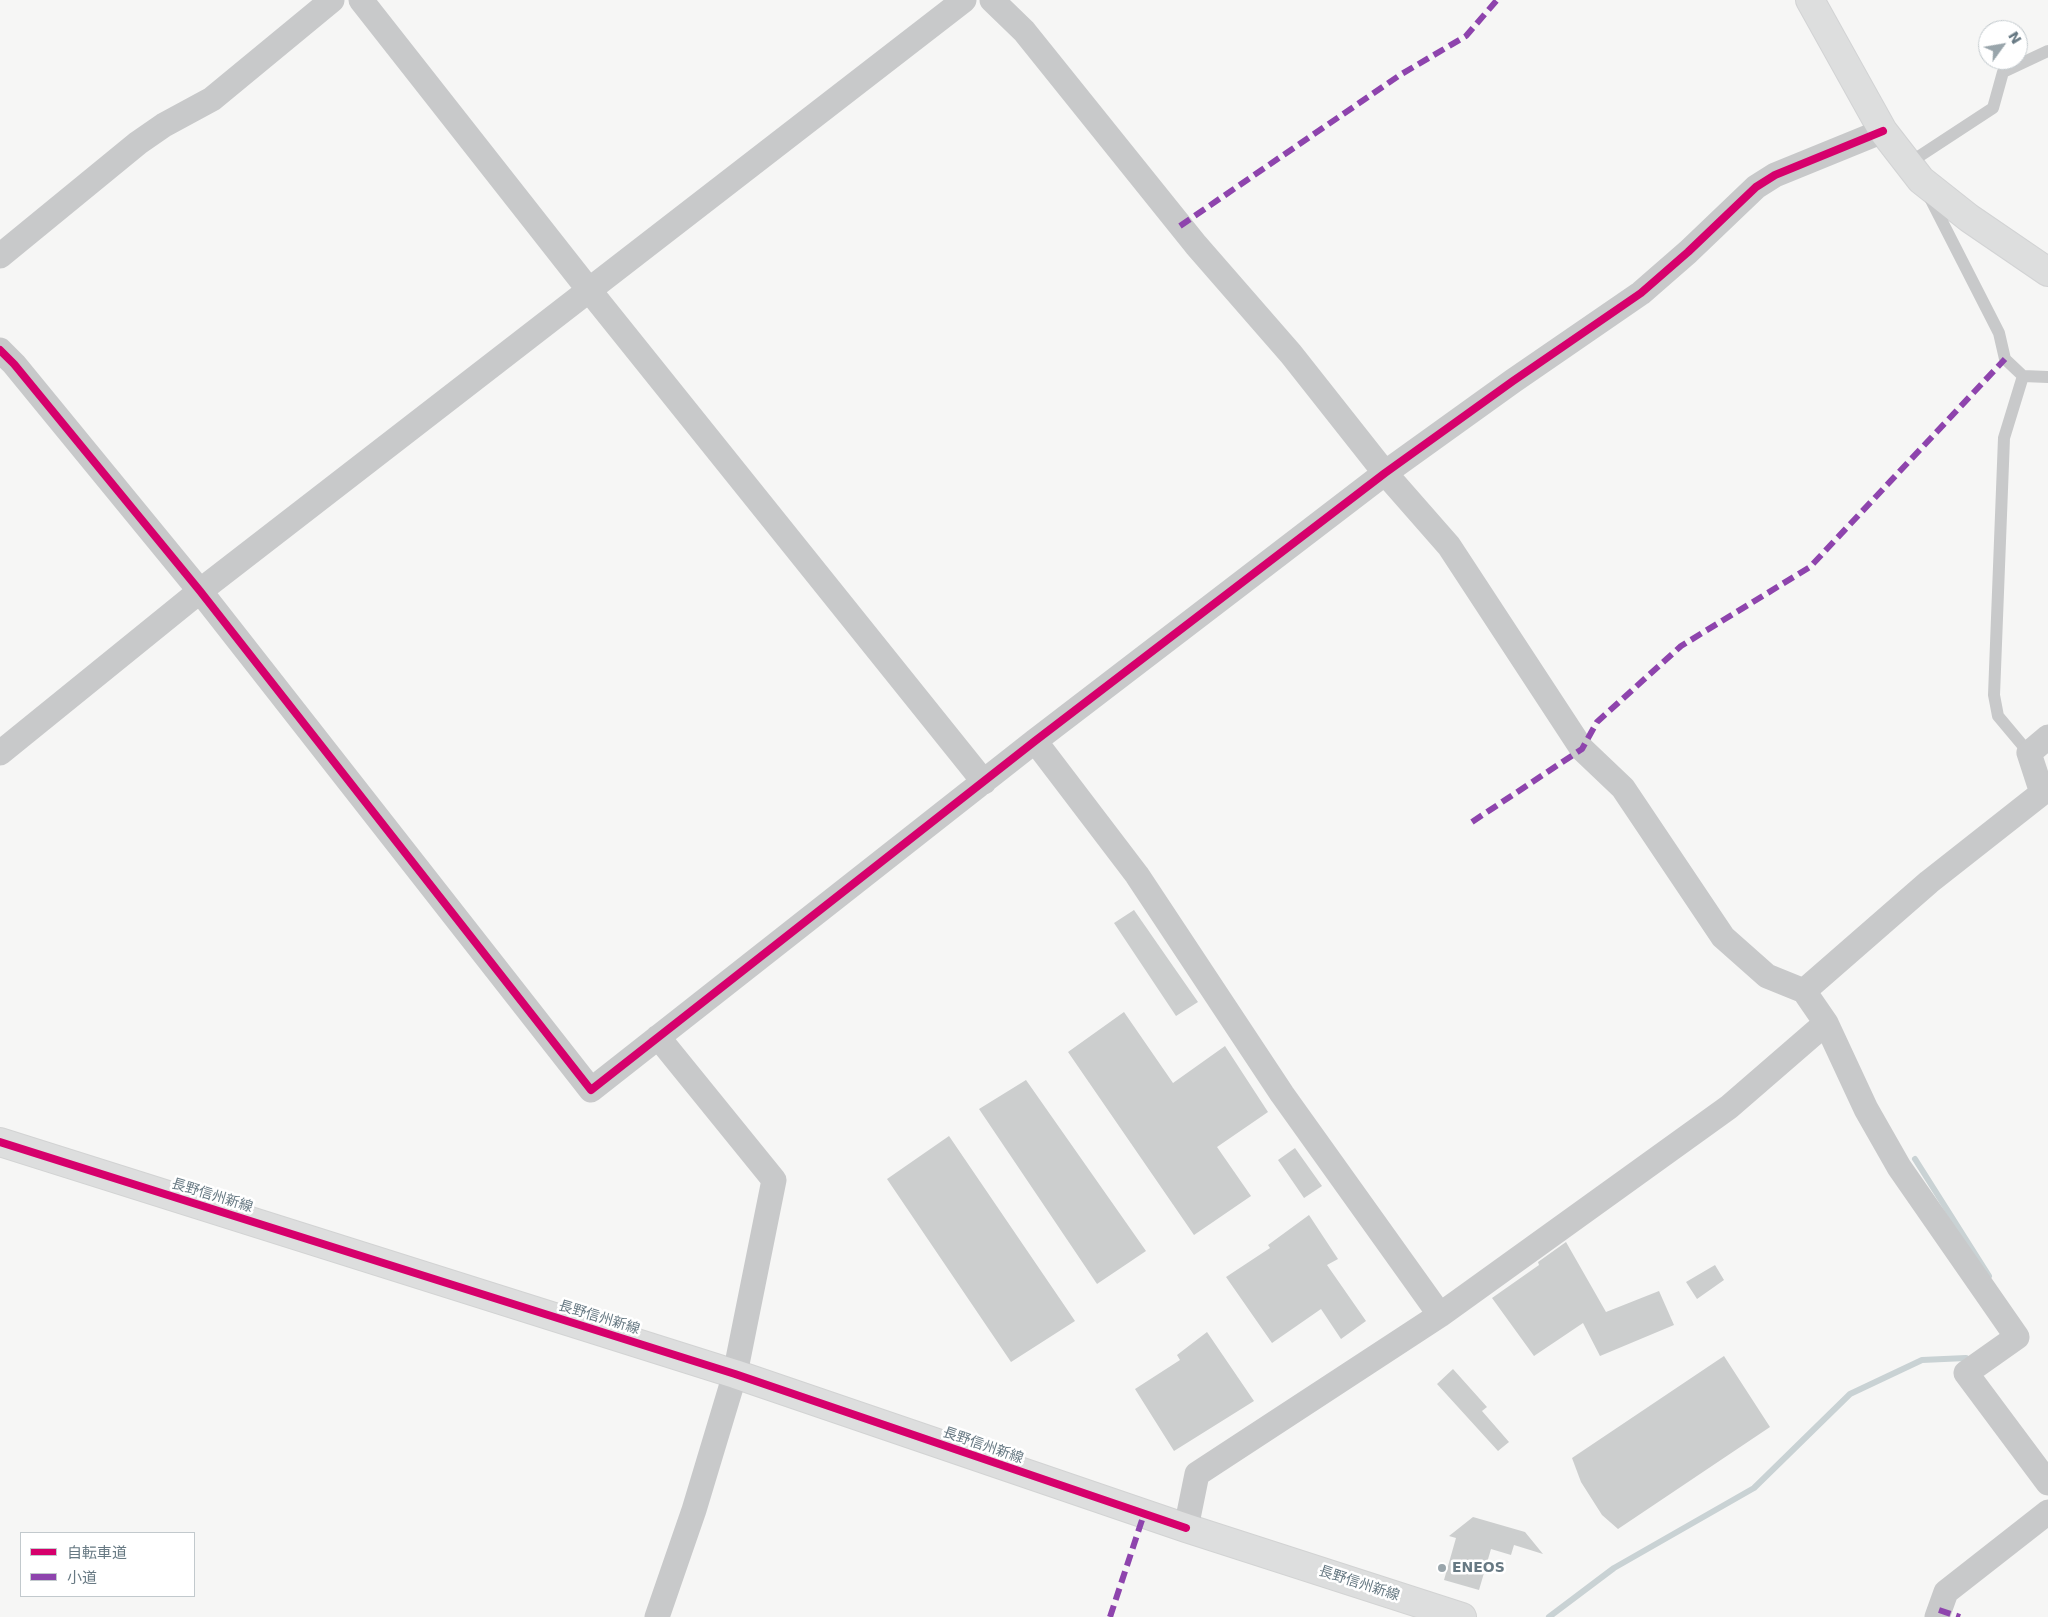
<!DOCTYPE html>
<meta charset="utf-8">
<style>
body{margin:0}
#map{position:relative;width:2048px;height:1617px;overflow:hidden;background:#f6f6f5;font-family:"DejaVu Sans","Noto Sans JP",sans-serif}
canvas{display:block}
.legend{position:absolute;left:20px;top:1532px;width:175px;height:65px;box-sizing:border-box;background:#fff;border:1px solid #c2c9cd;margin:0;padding:6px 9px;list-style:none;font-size:15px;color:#677983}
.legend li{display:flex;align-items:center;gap:10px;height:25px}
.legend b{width:25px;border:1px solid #c2c9cd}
.north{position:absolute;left:1978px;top:20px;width:50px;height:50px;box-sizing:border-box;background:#fff;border:1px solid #c2c9cd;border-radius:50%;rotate:58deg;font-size:14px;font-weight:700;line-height:20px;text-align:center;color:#677983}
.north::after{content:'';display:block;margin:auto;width:18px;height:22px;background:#99a5ab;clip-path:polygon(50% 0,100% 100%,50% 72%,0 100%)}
</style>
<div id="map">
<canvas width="2048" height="1617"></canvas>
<ul class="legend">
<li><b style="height:6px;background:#d6006c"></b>自転車道</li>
<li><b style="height:6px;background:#8e44ad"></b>小道</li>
</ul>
<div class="north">N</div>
</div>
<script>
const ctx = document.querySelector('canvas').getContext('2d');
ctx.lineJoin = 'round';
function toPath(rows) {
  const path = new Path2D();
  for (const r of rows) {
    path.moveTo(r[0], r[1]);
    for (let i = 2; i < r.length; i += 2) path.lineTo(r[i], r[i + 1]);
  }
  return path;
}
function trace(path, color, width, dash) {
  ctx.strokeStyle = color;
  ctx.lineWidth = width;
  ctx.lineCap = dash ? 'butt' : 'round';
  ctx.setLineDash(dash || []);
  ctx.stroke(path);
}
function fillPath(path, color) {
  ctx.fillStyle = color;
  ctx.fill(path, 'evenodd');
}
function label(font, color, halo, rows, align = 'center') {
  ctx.font = font + ' "DejaVu Sans","Noto Sans JP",sans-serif';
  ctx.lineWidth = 5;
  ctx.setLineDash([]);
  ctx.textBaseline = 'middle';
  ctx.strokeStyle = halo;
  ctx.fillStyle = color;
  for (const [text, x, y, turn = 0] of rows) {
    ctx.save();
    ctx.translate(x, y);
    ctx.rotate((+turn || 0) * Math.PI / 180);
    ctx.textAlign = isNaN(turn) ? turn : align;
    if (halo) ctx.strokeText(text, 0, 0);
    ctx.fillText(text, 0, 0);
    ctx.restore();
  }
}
trace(toPath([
 [1915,1159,1989,1276],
 [1549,1617,1614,1568,1754,1488,1850,1394,1922,1360,1966,1358]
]), '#c9d2d4', 6);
fillPath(toPath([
 [1134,910,1198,1002,1176,1016,1114,923],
 [1124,1012,1173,1083,1225,1046,1268,1112,1217,1147,1251,1196,1194,1235,1068,1052],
 [1026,1080,1146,1251,1097,1284,979,1109],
 [949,1136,1075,1321,1011,1362,887,1179],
 [1295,1148,1322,1186,1304,1198,1278,1160],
 [1309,1215,1338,1259,1327,1265,1366,1321,1341,1339,1321,1309,1272,1343,1226,1277,1270,1248,1268,1245],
 [1566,1242,1606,1312,1659,1291,1674,1325,1600,1356,1583,1323,1534,1356,1492,1298,1539,1265,1538,1262],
 [1715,1265,1724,1280,1697,1299,1686,1282],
 [1207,1332,1254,1401,1174,1451,1135,1389,1180,1360,1177,1355],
 [1724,1356,1770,1427,1618,1529,1602,1515,1581,1482,1572,1458],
 [1453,1369,1487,1407,1482,1411,1509,1442,1498,1451,1437,1384],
 [1473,1517,1525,1532,1543,1554,1514,1545,1511,1555,1491,1549,1479,1590,1444,1580,1456,1538,1449,1536]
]), '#cccece');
const secondary = toPath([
 [1810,0,1883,131,1921,180,1969,218,2048,272]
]);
const primary = toPath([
 [0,1142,735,1374,1186,1528,1462,1617]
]);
trace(secondary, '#d2d3d4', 30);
trace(primary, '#d2d3d3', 30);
trace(toPath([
 [1909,163,1993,108,2003,72,2048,51],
 [1929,196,1999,333,2005,359,2023,376,2004,438,1994,695,1998,716,2029,753],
 [2023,376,2048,377]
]), '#c8c9ca', 12);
trace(toPath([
 [361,0,589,290,984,782],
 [992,0,1024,31,1196,245,1291,354,1385,473,1449,546,1582,749,1623,788,1723,937,1767,976,1804,991,1826,1023,1866,1109,1899,1167,2017,1337,1966,1373,2048,1483],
 [0,256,138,143,164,125,212,99,332,0],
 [0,350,14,364,200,591,591,1090,1035,741,1385,473,1513,381,1641,293,1688,252,1756,187,1775,175,1883,131],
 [1035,741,1137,875,1282,1094,1440,1315],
 [0,753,200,591,964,0],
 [1804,991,1929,882,2042,793,2029,753,2048,737],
 [1186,1528,1197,1474,1440,1315,1729,1107,1826,1023],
 [657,1617,694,1510,735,1374,774,1180,658,1037],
 [1937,1617,1946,1592,2048,1512]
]), '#c8c9ca', 25);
trace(secondary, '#dddede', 28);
trace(primary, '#dddede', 28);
trace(toPath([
 [1180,226,1400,75,1466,36,1497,0],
 [1472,822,1582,749,1597,722,1681,646,1810,567,2005,359],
 [1939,1610,1960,1617],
 [1110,1617,1144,1514]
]), '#8e44ad', 6, [12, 6]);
trace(toPath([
 [0,350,14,364,200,591,591,1090,1035,741,1385,473,1513,381,1641,293,1688,252,1756,187,1775,175,1883,131],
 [0,1142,735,1374,1186,1528]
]), '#d6006c', 8);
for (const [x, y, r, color] of [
 [1442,1568,5,"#99a5ab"]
]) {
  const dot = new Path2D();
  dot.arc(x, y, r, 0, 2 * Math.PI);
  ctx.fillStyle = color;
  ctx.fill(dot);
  trace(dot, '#fff', 2);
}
label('14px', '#677983', '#fff', [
 ["長野信州新線",212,1196,17],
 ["長野信州新線",599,1318,17],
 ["長野信州新線",983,1446,19],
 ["長野信州新線",1359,1584,18]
]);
label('bold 14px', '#677983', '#fff', [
 ["ENEOS",1452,1568]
], 'left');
</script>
